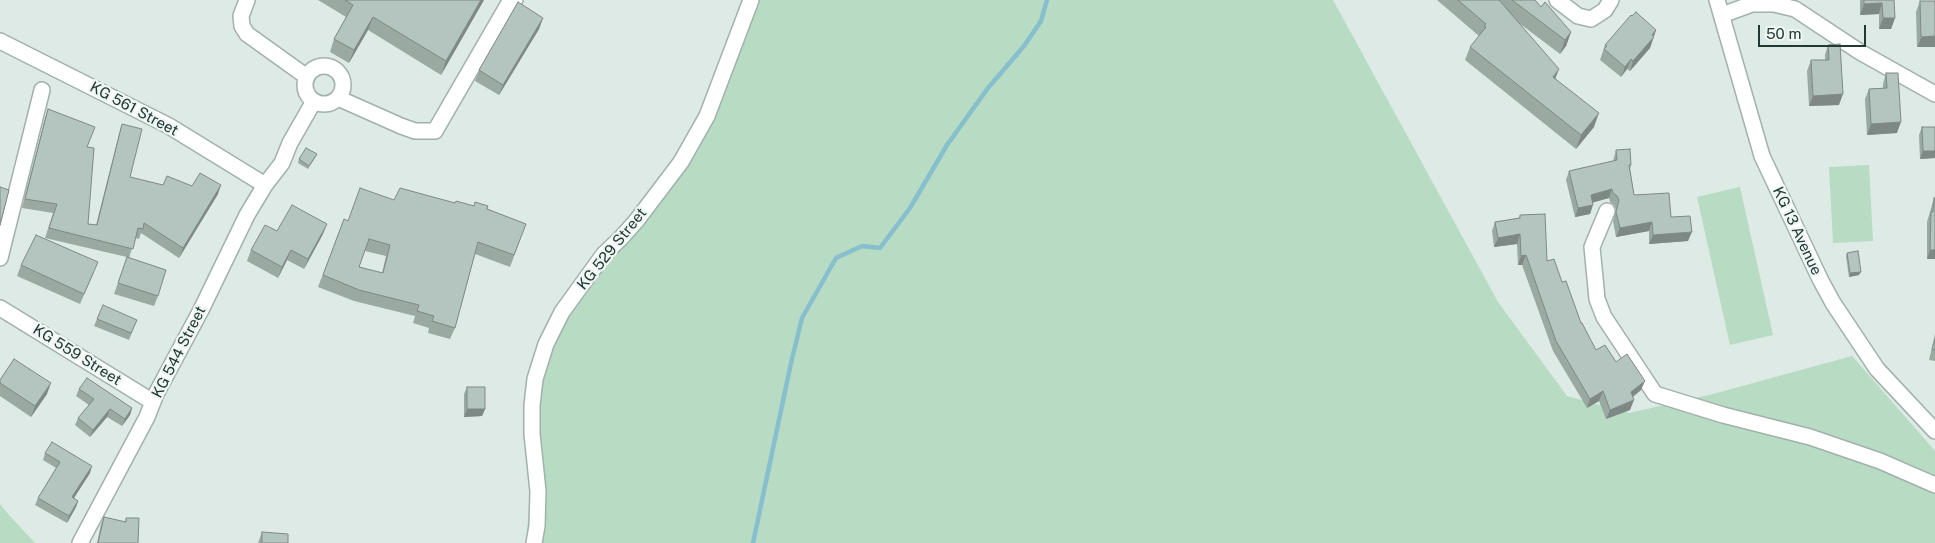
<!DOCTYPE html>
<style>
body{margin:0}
#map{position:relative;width:1935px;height:543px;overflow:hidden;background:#deeae5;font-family:"Public Sans",sans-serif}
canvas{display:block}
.scale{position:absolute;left:1758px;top:25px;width:108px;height:22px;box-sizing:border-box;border:2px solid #203934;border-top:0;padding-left:6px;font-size:15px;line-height:18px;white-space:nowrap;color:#203934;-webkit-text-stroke:4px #eff6f3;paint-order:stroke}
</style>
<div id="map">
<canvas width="1935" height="543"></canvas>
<div class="scale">50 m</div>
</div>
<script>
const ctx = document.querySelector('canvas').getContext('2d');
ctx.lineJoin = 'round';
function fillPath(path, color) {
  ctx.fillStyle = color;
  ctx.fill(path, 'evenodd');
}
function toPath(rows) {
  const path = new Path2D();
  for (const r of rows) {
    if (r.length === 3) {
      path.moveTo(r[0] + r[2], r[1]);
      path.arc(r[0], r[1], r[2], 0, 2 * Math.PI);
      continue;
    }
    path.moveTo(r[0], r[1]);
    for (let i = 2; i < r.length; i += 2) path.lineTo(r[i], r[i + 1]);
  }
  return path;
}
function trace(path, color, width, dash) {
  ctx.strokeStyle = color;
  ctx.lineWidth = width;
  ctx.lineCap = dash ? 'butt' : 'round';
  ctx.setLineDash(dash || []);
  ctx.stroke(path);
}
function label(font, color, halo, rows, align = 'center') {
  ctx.font = font + ' "Public Sans",sans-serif';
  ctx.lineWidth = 4.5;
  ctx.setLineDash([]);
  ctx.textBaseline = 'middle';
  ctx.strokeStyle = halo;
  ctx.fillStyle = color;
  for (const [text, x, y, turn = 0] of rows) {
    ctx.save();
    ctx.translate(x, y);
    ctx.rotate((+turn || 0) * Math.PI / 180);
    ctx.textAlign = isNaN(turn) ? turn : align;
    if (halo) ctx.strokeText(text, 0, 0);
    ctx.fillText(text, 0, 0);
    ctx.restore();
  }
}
fillPath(toPath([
 [756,0,1333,0,1498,302,1567,396,1629,413,1713,394,1852,356,1935,451,1935,543,526,543,541,368,578,293,676,162],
 [1869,165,1873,241,1833,243,1829,167],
 [1740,187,1773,335,1730,345,1697,197],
 [0,504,9,515,35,543,0,543]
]), '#b7dbc3');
trace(toPath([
 [753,543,791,363,802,318,836,258,862,246,880,248,910,208,947,145,988,88,1024,46,1041,21,1047,0]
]), '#87bfce', 4.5);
const minor = toPath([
 [247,0,241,16,242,26,247,34,307,77],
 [1557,0,1578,16,1591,19,1605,10,1611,0],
 [1717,0,1762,156,1820,279,1833,303,1877,369,1935,431],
 [1722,15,1752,4,1774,4,1795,9,1860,52,1935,94],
 [0,41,169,126,265,185],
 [324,85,19],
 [338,98,401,126,415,131,435,131,509,3,515,0],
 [1607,211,1592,247,1597,299,1604,317,1655,394,1723,415,1810,437,1880,461,1935,485],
 [0,258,42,90],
 [0,308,153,402],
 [80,543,147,417,156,394,201,310,247,215,265,185,282,163,290,143,314,101],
 [534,543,537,526,538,491,532,434,532,405,535,379,546,344,562,312,604,254,621,238,637,220,681,162,707,116,751,0]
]);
trace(minor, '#a1b1ac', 18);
trace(minor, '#fff', 15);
fillPath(toPath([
 [318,0,484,0,441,75,368,30,349,63,330,52,334,39,346,17],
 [1437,0,1535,0,1541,7,1571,32,1566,46,1560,54,1519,23,1556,79,1594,127,1576,149,1465,60,1470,47,1479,36],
 [1860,0,1894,0,1895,18,1891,29,1879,29,1879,14,1860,15],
 [1920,1,1935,1,1917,47,1916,12],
 [543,18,539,29,499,95,475,81,479,70],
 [1656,30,1650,48,1630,71,1627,69,1621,77,1600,60,1605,45],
 [1828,45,1839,105,1809,106,1807,71,1811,60,1825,60,1825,55],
 [1886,73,1897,133,1867,135,1865,99,1869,89,1883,88,1883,84],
 [48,109,88,147,88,224,96,225,119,134,122,124,130,177,163,185,192,186,218,194,179,258,141,233,139,239,135,238,129,258,158,296,154,306,114,294,127,257,45,238,53,213,22,208,45,118],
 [1922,127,1935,127,1935,158,1920,159,1919,135],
 [1616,150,1631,165,1630,169,1634,195,1671,217,1688,241,1649,244,1649,231,1616,237,1613,221,1616,209,1614,205,1610,202,1609,198,1593,202,1590,214,1575,217,1566,180,1569,171,1613,161],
 [317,154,315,158,308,169,298,163,299,159],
 [1934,198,1935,198,1935,259,1927,259,1927,222],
 [394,200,455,203,487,209,526,224,510,267,475,254,455,328,450,339,428,333,429,328,413,323,415,316,354,301,318,287,344,219,348,221],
 [365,251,386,256,382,273,359,267],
 [1520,215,1547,261,1562,282,1581,323,1596,350,1616,362,1641,390,1633,397,1630,410,1606,419,1599,401,1587,408,1553,351,1522,265,1518,265,1517,244,1494,247,1492,231,1495,222,1519,218],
 [277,231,323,234,304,269,287,260,278,278,247,261,251,250],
 [1847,253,1859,275,1849,277,1846,256],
 [21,265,94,272,80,304,17,276],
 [97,319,137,320,129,340,94,326],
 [1935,334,1935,361,1929,360],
 [0,380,47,394,31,417,0,396],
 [467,387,485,409,482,416,464,417,464,394],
 [79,389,132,408,130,415,122,426,107,417,90,437,75,425,78,418,89,405,76,396],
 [45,453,90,473,74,498,78,501,76,507,67,523,35,505,38,498,56,468,43,460],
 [104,517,125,522,126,518,138,543,97,543,101,524],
 [262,532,288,543,258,543]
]), '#9ba9a3');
fillPath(toPath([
 [481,0,484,0,441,75,446,61],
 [1882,3,1879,14,1860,15,1864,4],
 [373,17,368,30,349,63,354,50],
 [543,18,539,29,499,95,503,85],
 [1883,18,1895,18,1891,29,1879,29],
 [1656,30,1650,48,1630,71,1633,61],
 [1571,32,1566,46,1560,54,1565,40],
 [1935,36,1935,47,1917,47,1921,37],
 [1631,59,1627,69,1621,77,1625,67],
 [1559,69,1554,82,1553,77],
 [1843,94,1839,105,1809,106,1813,96],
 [1599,113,1594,127,1576,149,1581,135],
 [1901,122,1897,133,1867,135,1871,124],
 [1923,151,1935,151,1935,158,1920,159],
 [221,185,218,194,179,258,183,248],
 [1612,189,1609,198,1588,204,1591,195],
 [1593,205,1590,214,1575,217,1578,208],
 [1652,222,1649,231,1616,237,1620,228],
 [327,224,323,234,304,269,308,259],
 [1692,232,1688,241,1649,244,1653,235],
 [1520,234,1517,244,1494,247,1498,238],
 [291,250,287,260,278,278,282,267],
 [1930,250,1935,250,1935,259,1927,259],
 [1526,255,1522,265,1518,265,1521,256],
 [1861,272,1859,275,1849,277,1850,273],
 [1645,381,1641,390,1627,401,1631,392],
 [51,383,47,394,31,417,35,406],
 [1603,391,1599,401,1587,408,1590,399],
 [1634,400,1630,410,1606,419,1610,410],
 [132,408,130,415,122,426,125,419],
 [110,409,107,417,90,437,93,430],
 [467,409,485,409,482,416,464,417],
 [92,466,90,473,70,504,72,497],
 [78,501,76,507,67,523,69,516]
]), '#7e8985');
const building = toPath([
 [345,0,481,0,446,61,373,17,354,50,334,39,353,5,345,0],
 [1458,0,1499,0,1559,69,1553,77,1599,113,1581,135,1470,47,1486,27,1484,26,1486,24,1458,0],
 [1512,0,1535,0,1541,7,1545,2,1571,32,1565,40,1512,0],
 [1864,0,1894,0,1895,18,1883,18,1882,3,1864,4,1864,0],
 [1920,1,1935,1,1935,36,1921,37,1920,1],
 [518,2,543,18,503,85,479,70,518,2],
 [1636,12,1656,30,1652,35,1654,37,1633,61,1631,59,1625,67,1604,49,1607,46,1605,45,1631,15,1632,16,1636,12],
 [1840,44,1843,94,1813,96,1811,60,1829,60,1828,45,1840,44],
 [1886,73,1898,73,1901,122,1871,124,1869,89,1887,88,1886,73],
 [48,109,95,127,87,147,94,148,88,224,97,225,122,124,142,129,130,177,163,185,167,176,192,186,200,173,221,185,183,248,144,223,143,229,138,228,133,249,49,228,57,204,25,199,48,109],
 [1922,127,1935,127,1935,151,1923,151,1922,127],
 [306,148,317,154,309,166,299,159,306,148],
 [1630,149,1631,165,1629,165,1634,195,1669,193,1671,217,1690,216,1692,232,1653,235,1652,222,1620,228,1616,212,1619,200,1617,196,1613,193,1612,189,1591,195,1593,205,1578,208,1569,171,1617,160,1616,150,1630,149],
 [0,187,9,190,0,225,0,187],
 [360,188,394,200,400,188,455,203,456,201,474,206,475,202,488,206,487,209,526,224,514,255,478,242,455,328,432,321,434,316,417,311,419,305,359,290,323,275,344,219,348,221,360,188],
 [369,239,390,245,383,273,359,267,369,239],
 [1934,198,1935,198,1935,250,1930,250,1931,212,1933,212,1934,198],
 [292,205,327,224,308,259,291,250,282,267,251,250,265,225,277,231,292,205],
 [1545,214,1547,261,1554,259,1562,282,1566,281,1581,323,1582,323,1596,350,1605,345,1616,362,1627,354,1645,381,1631,392,1634,400,1610,410,1603,391,1590,399,1556,341,1526,255,1521,256,1520,234,1498,238,1495,222,1520,218,1520,215,1545,214],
 [36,235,98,262,84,294,21,265,36,235],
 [1858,251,1861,272,1850,273,1847,253,1858,251],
 [127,257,166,270,158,296,118,283,127,257],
 [103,305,137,320,131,333,97,319,103,305],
 [1935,339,1935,350,1932,349,1935,339],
 [14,359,51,383,35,406,0,383,0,380,14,359],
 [87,378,132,408,125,419,110,409,93,430,78,418,94,399,79,389,87,378],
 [467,387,485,387,485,409,467,409,467,387],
 [52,442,92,466,72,497,78,501,69,516,38,498,60,462,45,453,52,442],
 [104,517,126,522,126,518,139,518,138,543,98,543,104,517],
 [262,532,288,534,288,543,262,543,262,532]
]);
fillPath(building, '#b4c4be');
trace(building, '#7e8985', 1);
label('15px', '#203934', '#eff6f3', [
 ["KG 561 Street",134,109,28],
 ["KG 13 Avenue",1797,231,65],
 ["KG 529 Street",612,249,-51],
 ["KG 544 Street",179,352,-63],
 ["KG 559 Street",77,355,32]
]);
</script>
